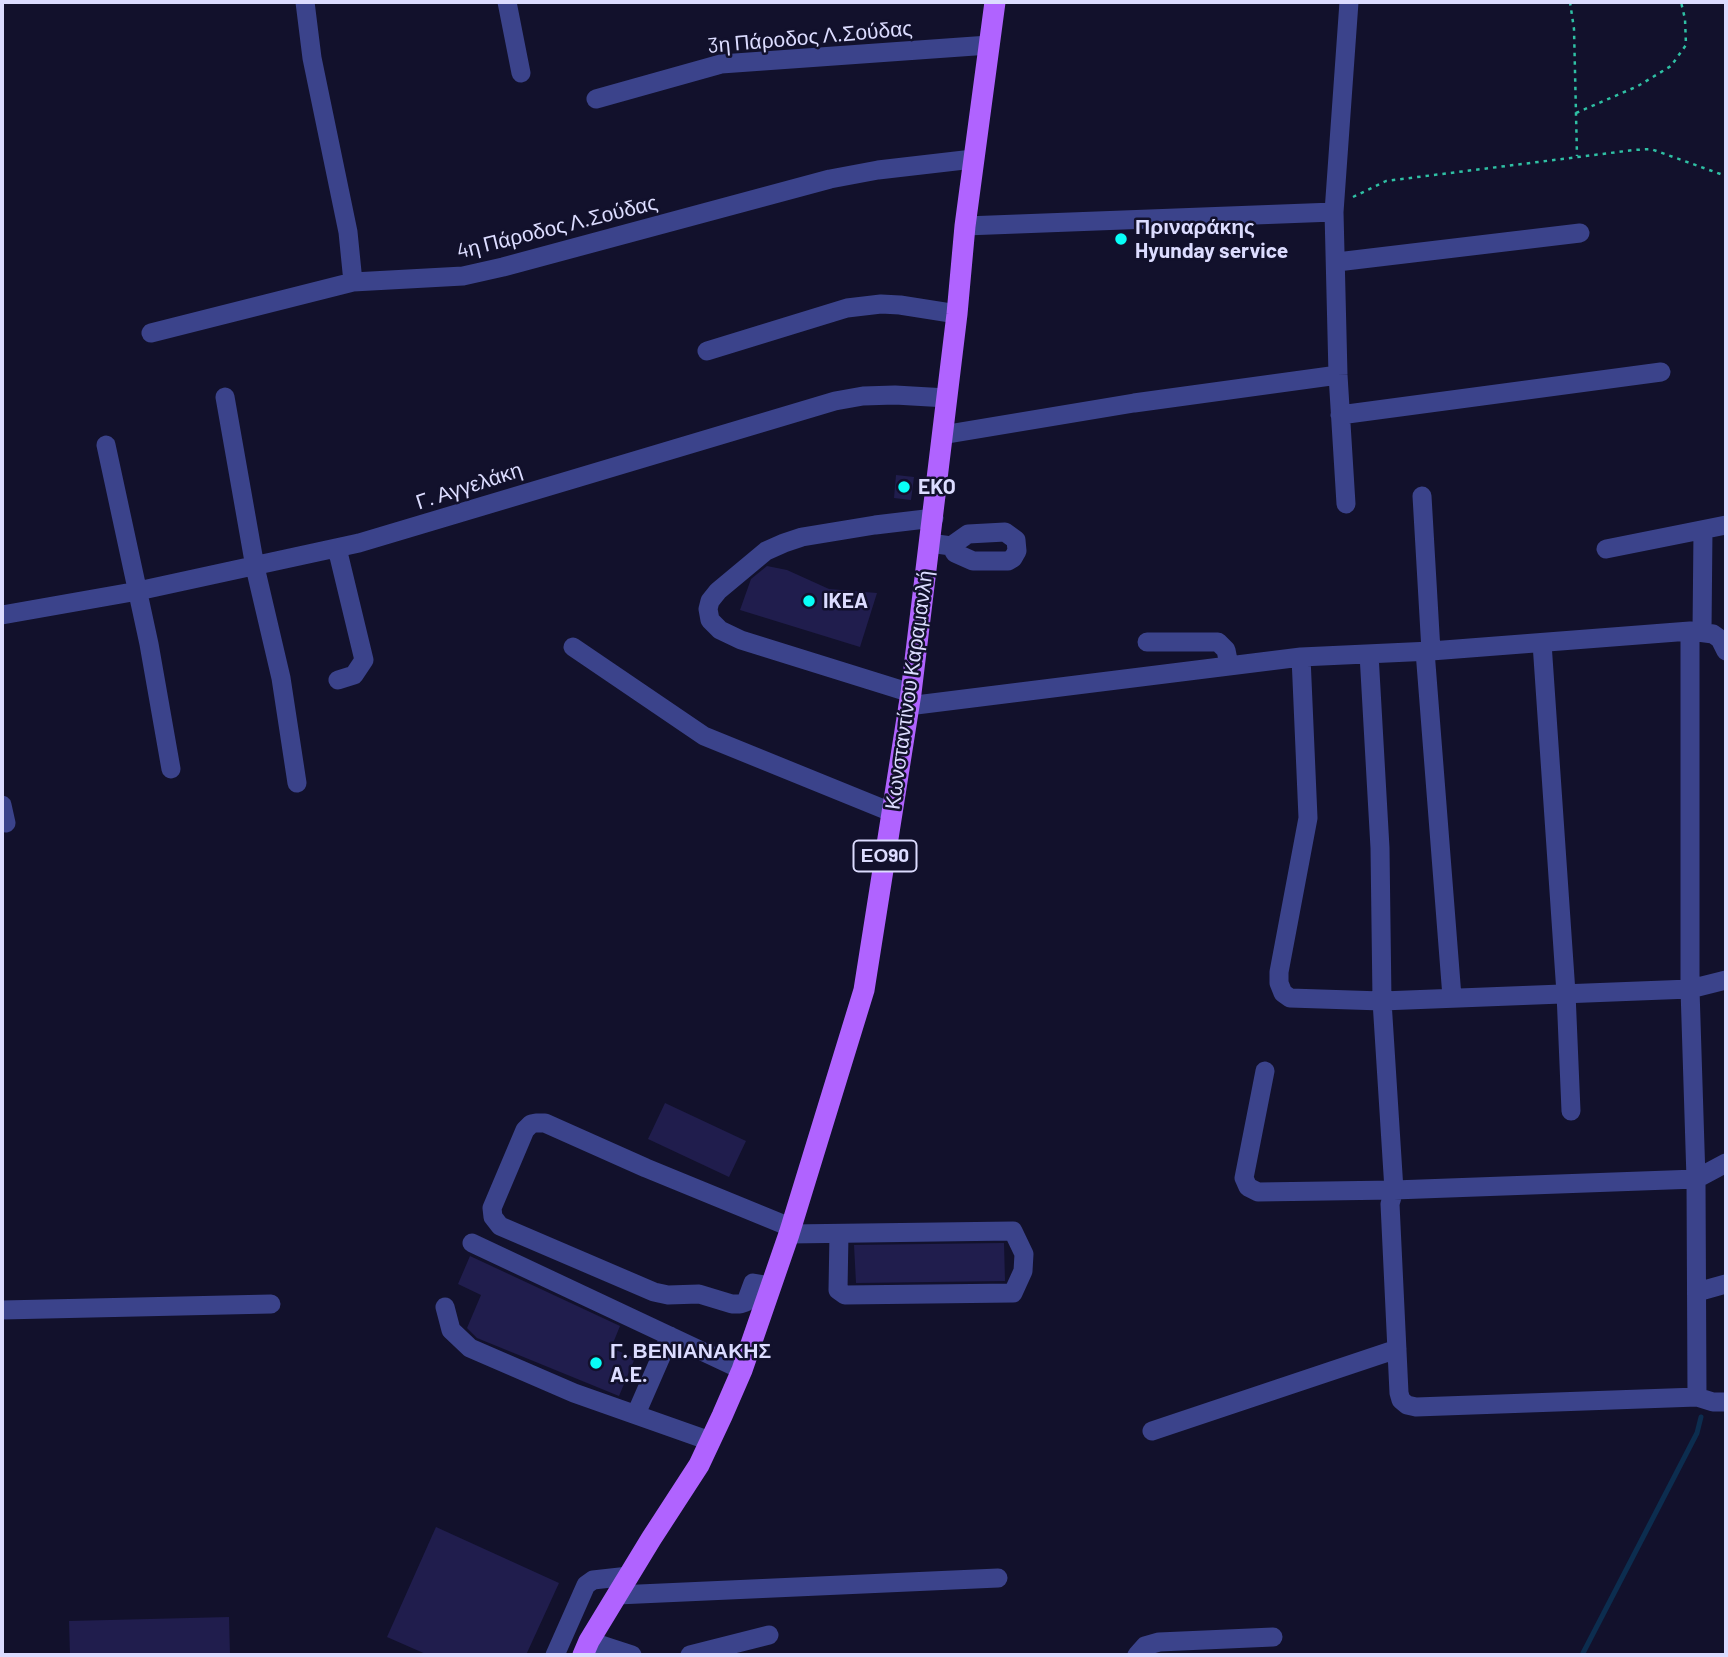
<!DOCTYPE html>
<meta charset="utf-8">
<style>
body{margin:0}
#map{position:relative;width:1728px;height:1657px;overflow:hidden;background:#12112c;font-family:Barlow,sans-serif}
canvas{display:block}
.frame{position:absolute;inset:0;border:4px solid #dcdcff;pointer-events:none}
</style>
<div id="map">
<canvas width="1728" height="1657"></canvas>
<div class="frame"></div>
</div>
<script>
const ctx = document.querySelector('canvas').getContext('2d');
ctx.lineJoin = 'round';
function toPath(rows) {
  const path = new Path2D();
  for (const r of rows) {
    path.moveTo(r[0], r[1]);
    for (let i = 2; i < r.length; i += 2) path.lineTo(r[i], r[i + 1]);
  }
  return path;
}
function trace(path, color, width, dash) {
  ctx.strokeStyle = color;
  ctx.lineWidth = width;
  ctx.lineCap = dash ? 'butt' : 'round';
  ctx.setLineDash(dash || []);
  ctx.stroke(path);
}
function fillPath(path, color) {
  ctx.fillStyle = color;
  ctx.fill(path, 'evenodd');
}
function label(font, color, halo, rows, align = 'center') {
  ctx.font = font + ' Barlow,sans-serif';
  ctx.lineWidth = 5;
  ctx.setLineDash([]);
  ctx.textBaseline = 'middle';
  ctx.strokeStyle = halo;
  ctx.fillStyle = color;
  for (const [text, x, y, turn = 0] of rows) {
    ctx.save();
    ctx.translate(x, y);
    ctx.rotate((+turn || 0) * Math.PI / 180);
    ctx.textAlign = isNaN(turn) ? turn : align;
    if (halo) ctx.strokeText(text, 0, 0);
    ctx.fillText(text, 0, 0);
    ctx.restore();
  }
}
trace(toPath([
 [1582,1655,1697,1433,1701,1417]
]), '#0c2d4f', 5);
fillPath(toPath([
 [896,475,914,477,911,500,894,498],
 [767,566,787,570,829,589,877,593,860,647,740,610,751,579],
 [665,1103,746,1141,729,1177,648,1139],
 [1004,1243,1005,1281,856,1283,854,1245],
 [470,1256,620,1326,611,1348,635,1358,619,1396,477,1338,467,1328,481,1295,458,1284],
 [436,1527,559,1583,526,1655,428,1655,387,1637],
 [229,1617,230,1655,70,1655,69,1621]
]), '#201d4d');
trace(toPath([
 [1570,2,1574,29,1577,156],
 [1576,113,1638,86,1671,66,1686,45,1685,19,1681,2],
 [1353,197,1386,181,1634,150,1651,149,1726,176]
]), '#2fc0a4', 2.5, [3.5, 5]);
trace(toPath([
 [305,2,312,58,348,232,353,282],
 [507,2,521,73],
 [596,99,721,64,989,45],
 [965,226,1334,212],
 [1337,262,1580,233],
 [151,333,353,282,463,276,503,267,830,179,878,170,973,159],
 [707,351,847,308,881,304,900,305,957,314],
 [225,397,255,567,281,678,297,783],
 [1340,415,1661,372],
 [942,435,1134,403,1338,375],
 [106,445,149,644,171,769],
 [1422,496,1431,651],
 [1346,504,1338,375,1334,212,1349,2],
 [930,543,951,546,955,553,973,561,1008,561,1013,558,1017,551,1016,540,1005,532,968,534,951,546],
 [337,548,364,660,354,675,338,680],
 [1606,549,1726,525],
 [2,615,138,591,359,543,835,401,863,396,895,395,947,398],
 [1690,631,1690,989,1696,1179,1697,1397],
 [1702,631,1703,530],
 [1147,642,1218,642,1226,650,1229,665],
 [1542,643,1566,993,1571,1111],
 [573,647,704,736,891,812],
 [1425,651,1452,997],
 [1369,654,1380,848,1382,1001,1394,1190,1696,1179,1726,1163],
 [1301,657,1308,818,1279,972,1279,983,1283,993,1290,998,1382,1001,1690,989,1726,980],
 [911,693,741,640,720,630,710,620,708,609,710,601,718,591,766,551,784,543,802,537,875,525,934,518],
 [908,706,1301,657,1431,651,1690,631,1713,634,1720,639,1726,651],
 [2,805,6,823],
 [1265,1071,1244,1178,1248,1187,1258,1192,1394,1190,1390,1204,1399,1393,1401,1400,1407,1405,1416,1407,1697,1397,1713,1402,1726,1402],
 [789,1234,1013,1231,1024,1254,1023,1271,1013,1293,845,1295,838,1290,839,1234],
 [472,1243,742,1370],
 [771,1286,753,1283,746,1302,740,1304,732,1304,699,1294,668,1295,654,1292,500,1226,493,1217,492,1208,525,1130,531,1124,536,1123,545,1123,646,1168,790,1227],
 [1697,1292,1726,1284],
 [445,1307,451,1330,470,1348,574,1393,710,1441],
 [2,1310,271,1304],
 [636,1414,670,1336],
 [1152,1431,1397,1349],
 [617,1595,998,1578],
 [589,1641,632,1655],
 [555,1655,586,1585,593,1580,629,1576],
 [690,1655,769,1635],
 [1137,1655,1145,1646,1159,1642,1273,1637]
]), '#3b438b', 19);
trace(toPath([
 [583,1655,589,1641,651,1539,699,1465,722,1416,742,1370,789,1234,864,990,911,693,957,314,965,226,995,2]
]), '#b063ff', 21);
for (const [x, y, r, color] of [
 [1121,239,7,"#08fff8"],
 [904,487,7,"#08fff8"],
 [809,601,7,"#08fff8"],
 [596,1363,7,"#08fff8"]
]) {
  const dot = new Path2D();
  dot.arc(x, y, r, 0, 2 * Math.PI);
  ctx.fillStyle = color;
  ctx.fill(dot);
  trace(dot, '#12112c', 2.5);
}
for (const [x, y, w] of [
 [885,856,63]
]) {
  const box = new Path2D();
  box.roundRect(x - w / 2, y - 15.5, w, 31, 5);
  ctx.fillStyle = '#12112c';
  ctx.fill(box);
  trace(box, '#dcdcff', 2);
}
label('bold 19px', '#dcdcff', null, [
 ["ΕΟ90",885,856]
]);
label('21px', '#dcdcff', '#12112c', [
 ["3η Πάροδος Λ.Σούδας",810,37,-5],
 ["4η Πάροδος Λ.Σούδας",557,227,-14],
 ["Γ. Αγγελάκη",469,486,-18],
 ["Κωνσταντίνου Καραμανλή",909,690,-82]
]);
label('bold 21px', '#dcdcff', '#12112c', [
 ["Πριναράκης",1135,227],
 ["Hyunday service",1135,251],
 ["EKO",918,487],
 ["IKEA",823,601],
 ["Γ. ΒΕΝΙΑΝΑΚΗΣ",610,1351],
 ["A.E.",610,1375]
], 'left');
</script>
